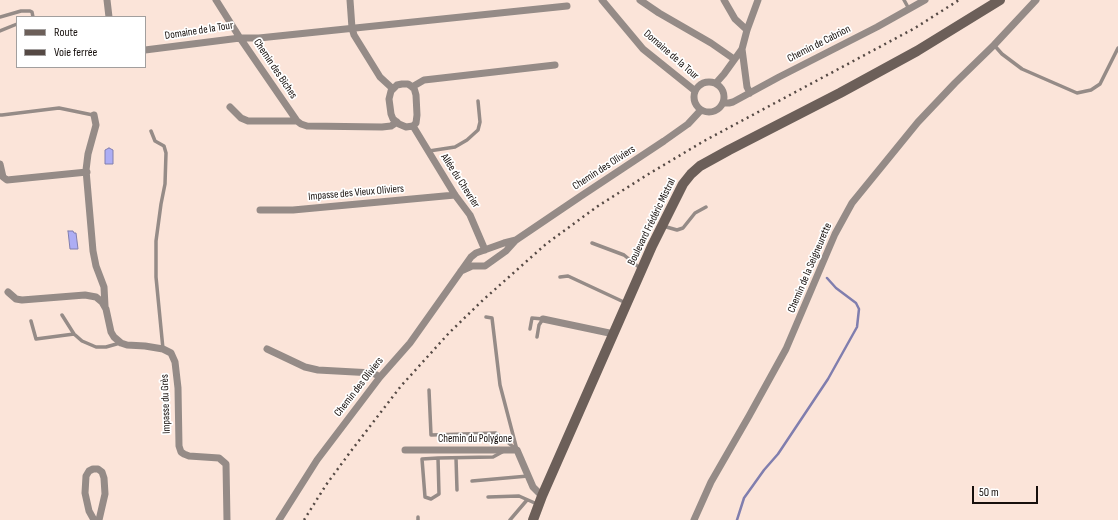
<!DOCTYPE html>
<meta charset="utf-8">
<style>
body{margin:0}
#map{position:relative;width:1118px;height:520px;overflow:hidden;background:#fbe4d9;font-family:"Sofia Sans Condensed",sans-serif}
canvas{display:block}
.legend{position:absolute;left:16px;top:16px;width:130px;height:52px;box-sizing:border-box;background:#fff;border:1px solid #a29f9e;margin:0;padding:5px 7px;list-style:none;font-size:12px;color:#160f0c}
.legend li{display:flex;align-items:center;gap:8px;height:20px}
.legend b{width:20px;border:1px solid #a29f9e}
.scale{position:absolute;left:972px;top:486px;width:66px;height:18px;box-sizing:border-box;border:2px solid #160f0c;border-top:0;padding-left:5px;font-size:12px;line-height:14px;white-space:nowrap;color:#160f0c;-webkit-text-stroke:3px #fff;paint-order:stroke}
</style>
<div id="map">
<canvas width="1118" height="520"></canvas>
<ul class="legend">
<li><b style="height:5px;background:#6c5f59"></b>Route</li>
<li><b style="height:5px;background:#554944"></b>Voie ferrée</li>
</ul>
<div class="scale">50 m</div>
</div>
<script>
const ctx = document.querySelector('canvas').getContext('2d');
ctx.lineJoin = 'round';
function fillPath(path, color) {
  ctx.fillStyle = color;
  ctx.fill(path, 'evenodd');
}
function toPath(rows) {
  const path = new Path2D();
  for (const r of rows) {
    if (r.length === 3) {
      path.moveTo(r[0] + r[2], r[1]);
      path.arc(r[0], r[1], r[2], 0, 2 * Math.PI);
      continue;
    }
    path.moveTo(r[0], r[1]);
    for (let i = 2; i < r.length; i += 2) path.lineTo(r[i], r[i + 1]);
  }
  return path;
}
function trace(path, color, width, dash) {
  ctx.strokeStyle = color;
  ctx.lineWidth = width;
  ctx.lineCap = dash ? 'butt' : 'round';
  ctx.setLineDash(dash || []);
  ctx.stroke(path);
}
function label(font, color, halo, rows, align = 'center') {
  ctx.font = font + ' "Sofia Sans Condensed",sans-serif';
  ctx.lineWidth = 3.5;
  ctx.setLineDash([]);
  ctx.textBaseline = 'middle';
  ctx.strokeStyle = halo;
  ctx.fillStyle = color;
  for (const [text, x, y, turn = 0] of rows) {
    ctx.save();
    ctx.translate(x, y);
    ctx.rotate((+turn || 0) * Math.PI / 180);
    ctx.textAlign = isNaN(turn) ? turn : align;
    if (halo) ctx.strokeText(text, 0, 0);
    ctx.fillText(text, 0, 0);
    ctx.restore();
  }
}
const water = toPath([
 [109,148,113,150,113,164,105,164,105,150,109,148],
 [68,231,73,231,74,233,76,233,78,249,70,249,68,231]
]);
fillPath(water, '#adadf4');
trace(water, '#807eae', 1);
trace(toPath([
 [737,520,744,498,764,470,778,454,828,379,857,327,859,309,856,303,836,288,827,278]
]), '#807eae', 2.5);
trace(toPath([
 [904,0,909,9],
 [0,17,21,11,30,11,32,12,33,17],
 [0,31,17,24],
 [994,45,1002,54,1022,69,1077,93,1091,90,1100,84,1118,48],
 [0,115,2,115,59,108,93,115],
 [151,131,155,141,164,146,166,153,165,184,161,204,156,241,156,277,163,349],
 [429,151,455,147,467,140,478,130,480,122,478,101],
 [663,226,677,230,683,228,695,213,706,207],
 [592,243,624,255,641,269],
 [560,277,568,276,626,303],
 [62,315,74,334,82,341,96,347,106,347,120,343],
 [486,317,492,318,500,385,517,450],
 [31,321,36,339,74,334],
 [530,329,532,318,543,319,539,325,537,337],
 [429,390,431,435,496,433,516,449],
 [438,458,439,494,431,499,425,497,422,459,438,458,493,457,504,451],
 [456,458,457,490],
 [472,481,528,476],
 [488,497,519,496,537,504],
 [418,517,418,520],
 [510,520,527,500]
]), '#958b87', 3.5);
trace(toPath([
 [107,0,109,17],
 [350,0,352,28,354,35,380,77,393,89],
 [602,0,643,49,694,90],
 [640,0,659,13,711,43,734,59],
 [724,0,735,19,747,30],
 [742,49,747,87,750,93],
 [145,50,240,38,216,0],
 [709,97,15],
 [716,83,724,74,742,49,747,30,758,0],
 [402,84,408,84,414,88,416,95,417,115,416,123,413,126,406,127,399,124,393,119,391,114,389,99,391,91,397,85,402,84],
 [412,87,424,80,433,79,555,65],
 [723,103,729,103,733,102,779,77,877,27,925,0],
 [230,107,241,118,248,121,297,121],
 [94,115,96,125,88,154,86,170,93,251,96,266,104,287,105,306],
 [397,122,391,126,382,127,307,126,301,124,297,121,240,38,259,38,567,6],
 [413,126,455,195,470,215,485,250],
 [0,164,3,177,7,180,87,172],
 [260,210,293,210,455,195],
 [461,271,472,266,485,266,506,251,516,240,581,196,664,141,688,124,701,110],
 [8,292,16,299,22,300,85,295,96,297,102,302,106,309,111,332,114,337,121,343,127,345,145,346,163,349,171,353,175,362,178,388,179,446,181,452,184,454,189,456,219,458,226,464,227,520],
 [543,319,614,334],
 [267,349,305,367,318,370,373,373,380,377],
 [405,450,517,450,533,487,542,496],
 [94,520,89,511,85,493,86,476,89,471,93,469,98,469,102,472,104,478,105,494,99,520],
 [279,520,317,460,380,377,410,343,471,257,476,253,504,243,516,240],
 [694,520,711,482,749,416,786,349,835,234,852,203,918,122,955,83,994,45,1036,0]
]), '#958b87', 7);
trace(toPath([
 [533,520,542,496,652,246,683,184,691,174,700,166,729,150,840,93,917,51,1000,0]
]), '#6c5f59', 10);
trace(toPath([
 [304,520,326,485,351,451,401,386,449,333,483,300,546,244,598,206,647,175,704,141,915,28,959,0]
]), '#554944', 2.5, [2, 4]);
label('11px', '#160f0c', '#fff', [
 ["Domaine de la Tour",199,31,-9],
 ["Chemin de Cabrion",819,44,-27],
 ["Domaine de la Tour",671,55,41],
 ["Chemin des Biches",275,69,56],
 ["Chemin des Oliviers",604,168,-33],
 ["Allée du Chevrier",460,181,57],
 ["Impasse des Vieux Oliviers",356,193,-5],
 ["Boulevard Frédéric Mistral",652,222,-64],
 ["Chemin de la Seigneurette",810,268,-67],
 ["Chemin des Oliviers",359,387,-52],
 ["Impasse du Grès",166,404,-92],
 ["Chemin du Polygone",475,439]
]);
</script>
